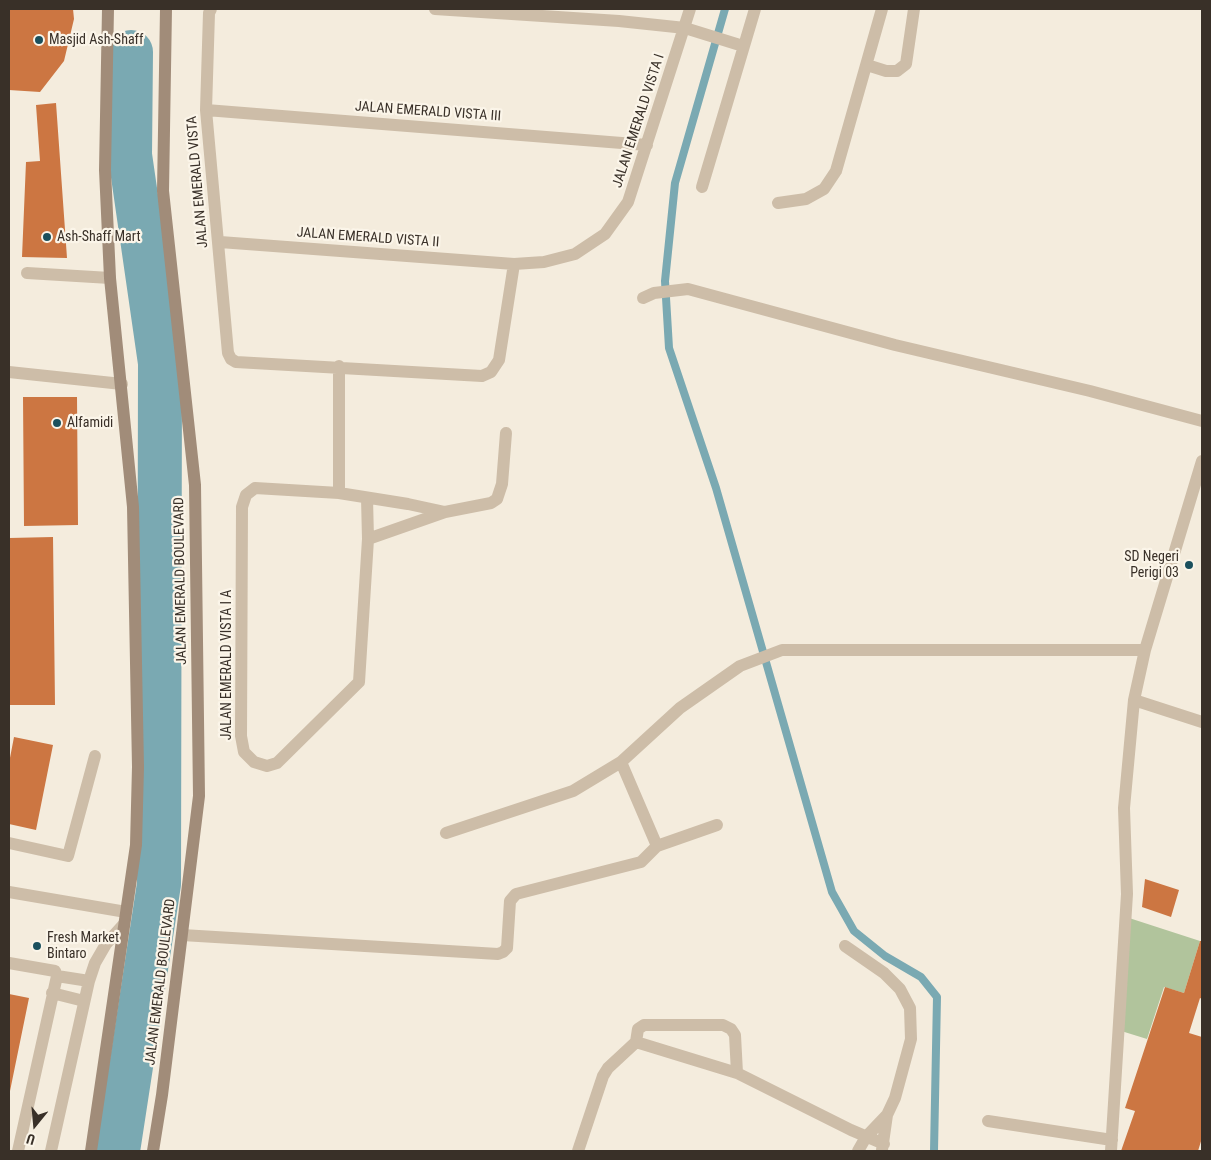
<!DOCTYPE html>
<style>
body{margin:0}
#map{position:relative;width:1211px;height:1160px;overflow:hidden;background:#f4ecdd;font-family:"Roboto Condensed",sans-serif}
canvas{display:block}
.frame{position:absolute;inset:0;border:10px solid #393028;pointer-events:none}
.north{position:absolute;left:10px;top:1100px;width:50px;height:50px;-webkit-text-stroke:4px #fbf5e9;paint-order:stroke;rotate:197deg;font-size:14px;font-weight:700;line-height:20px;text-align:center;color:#393028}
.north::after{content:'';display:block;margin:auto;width:18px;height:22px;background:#393028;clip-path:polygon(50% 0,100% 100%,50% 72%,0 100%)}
</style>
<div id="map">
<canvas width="1211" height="1160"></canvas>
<div class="frame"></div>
<div class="north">U</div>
</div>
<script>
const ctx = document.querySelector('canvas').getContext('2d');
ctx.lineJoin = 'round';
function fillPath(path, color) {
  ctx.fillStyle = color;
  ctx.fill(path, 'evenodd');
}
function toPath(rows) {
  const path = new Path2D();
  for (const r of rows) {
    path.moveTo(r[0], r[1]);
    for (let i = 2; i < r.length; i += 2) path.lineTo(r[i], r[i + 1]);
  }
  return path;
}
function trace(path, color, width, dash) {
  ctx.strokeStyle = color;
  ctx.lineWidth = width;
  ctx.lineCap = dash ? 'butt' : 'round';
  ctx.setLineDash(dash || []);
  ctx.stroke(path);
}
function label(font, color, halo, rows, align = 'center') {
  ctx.font = font + ' "Roboto Condensed",sans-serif';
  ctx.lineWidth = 4.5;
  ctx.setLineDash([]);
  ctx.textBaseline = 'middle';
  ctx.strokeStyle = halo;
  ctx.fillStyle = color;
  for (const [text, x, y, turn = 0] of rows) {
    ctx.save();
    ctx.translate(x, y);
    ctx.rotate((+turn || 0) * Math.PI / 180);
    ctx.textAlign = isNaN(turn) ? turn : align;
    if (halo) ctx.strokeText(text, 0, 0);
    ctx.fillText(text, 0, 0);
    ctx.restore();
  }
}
fillPath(toPath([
 [1126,917,1200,941,1184,993,1164,987,1147,1039,1118,1030]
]), '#b1c49c');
trace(toPath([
 [725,9,675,183,665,281,669,348,716,488,832,892,854,931,885,956,921,977,937,997,934,1151]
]), '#7aa9b2', 8);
trace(toPath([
 [118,1151,159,884,160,363,130,155,131,52]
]), '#7aa9b2', 44);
fillPath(toPath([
 [9,9,73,9,74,19,64,61,40,92,9,90],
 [56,103,67,258,22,257,26,162,40,161,36,105],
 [23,397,77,397,78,525,24,526],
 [53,537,55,705,9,705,9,538],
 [14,737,53,745,36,830,9,824,9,763],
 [1145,879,1179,890,1171,917,1142,907],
 [1200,941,1202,941,1202,999,1200,998,1189,1033,1202,1037,1202,1138,1198,1151,1121,1151,1135,1111,1125,1108,1165,987,1184,993],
 [9,994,29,998,10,1091,9,1091]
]), '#cc7642');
trace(toPath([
 [27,273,110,278],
 [9,843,68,856,95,756],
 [9,963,55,971,57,976,18,1151],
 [57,976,89,981],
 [52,993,84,1001],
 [51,1151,89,981,95,963,106,944,124,924]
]), '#cdbda8', 12);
trace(toPath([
 [211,9,209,13,206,110,228,353,231,359,236,362,482,376,491,372,499,360,514,264],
 [435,9,619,21,685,28,743,46],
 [867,65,886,71,897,71,906,64,914,9],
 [206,110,647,145],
 [702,187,755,9],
 [778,203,806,199,824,189,836,171,882,9],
 [220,242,514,264,544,262,575,254,605,234,628,202,690,9],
 [643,298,654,293,688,289,895,345,1090,391,1202,421],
 [339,366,339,493],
 [9,372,122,384],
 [367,498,368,539,359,682,277,763,267,766,254,762,244,752,241,736,242,507,246,495,255,488,339,493,408,504,445,512],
 [368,539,445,512,491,503,497,499,502,484,506,433],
 [1134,700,1202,722],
 [446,833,573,791,621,762,680,708,740,666,782,650,1145,650],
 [657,846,717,825],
 [182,935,498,954,503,952,507,948,510,901,516,894,641,862,657,846,621,762],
 [845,946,884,973,900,989,910,1008,911,1039,895,1098,887,1115,882,1150],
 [636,1042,737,1073,851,1130,884,1144],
 [636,1042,638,1029,644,1025,723,1025,731,1029,735,1035,737,1073],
 [988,1121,1112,1140],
 [578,1151,603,1076,608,1068,636,1042],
 [858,1151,866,1137,887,1115],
 [1111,1151,1127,894,1124,808,1134,700,1145,650,1202,461]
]), '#cdbda8', 12);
trace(toPath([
 [9,892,126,912]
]), '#cdbda8', 12);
trace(toPath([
 [91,1151,136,845,138,767,133,507,110,278,105,170,108,9],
 [153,1151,162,1095,199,796,195,485,163,191,166,9]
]), '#a18c79', 12);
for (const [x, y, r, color] of [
 [39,40,5,"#1b505d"],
 [47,237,5,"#1b505d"],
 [57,423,5,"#1b505d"],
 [1189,565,5,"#1b505d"],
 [37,946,5,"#1b505d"]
]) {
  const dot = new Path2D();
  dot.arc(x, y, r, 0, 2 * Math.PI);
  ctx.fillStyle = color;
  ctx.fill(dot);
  trace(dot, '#fbf5e9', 2);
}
label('14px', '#393028', '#fbf5e9', [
 ["Masjid Ash-Shaff",49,40],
 ["Ash-Shaff Mart",57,237],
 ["Alfamidi",67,423],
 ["SD Negeri",1179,557,"right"],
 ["Perigi 03",1179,573,"right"],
 ["Fresh Market",47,938],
 ["Bintaro",47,954]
], 'left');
label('14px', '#393028', '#fbf5e9', [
 ["JALAN EMERALD VISTA III",428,112,4],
 ["JALAN EMERALD VISTA I",639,121,-72],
 ["JALAN EMERALD VISTA",198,182,-95],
 ["JALAN EMERALD VISTA II",368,238,4],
 ["JALAN EMERALD BOULEVARD",181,581,-91],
 ["JALAN EMERALD VISTA I A",227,665,-90],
 ["JALAN EMERALD BOULEVARD",161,982,-83]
]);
</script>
